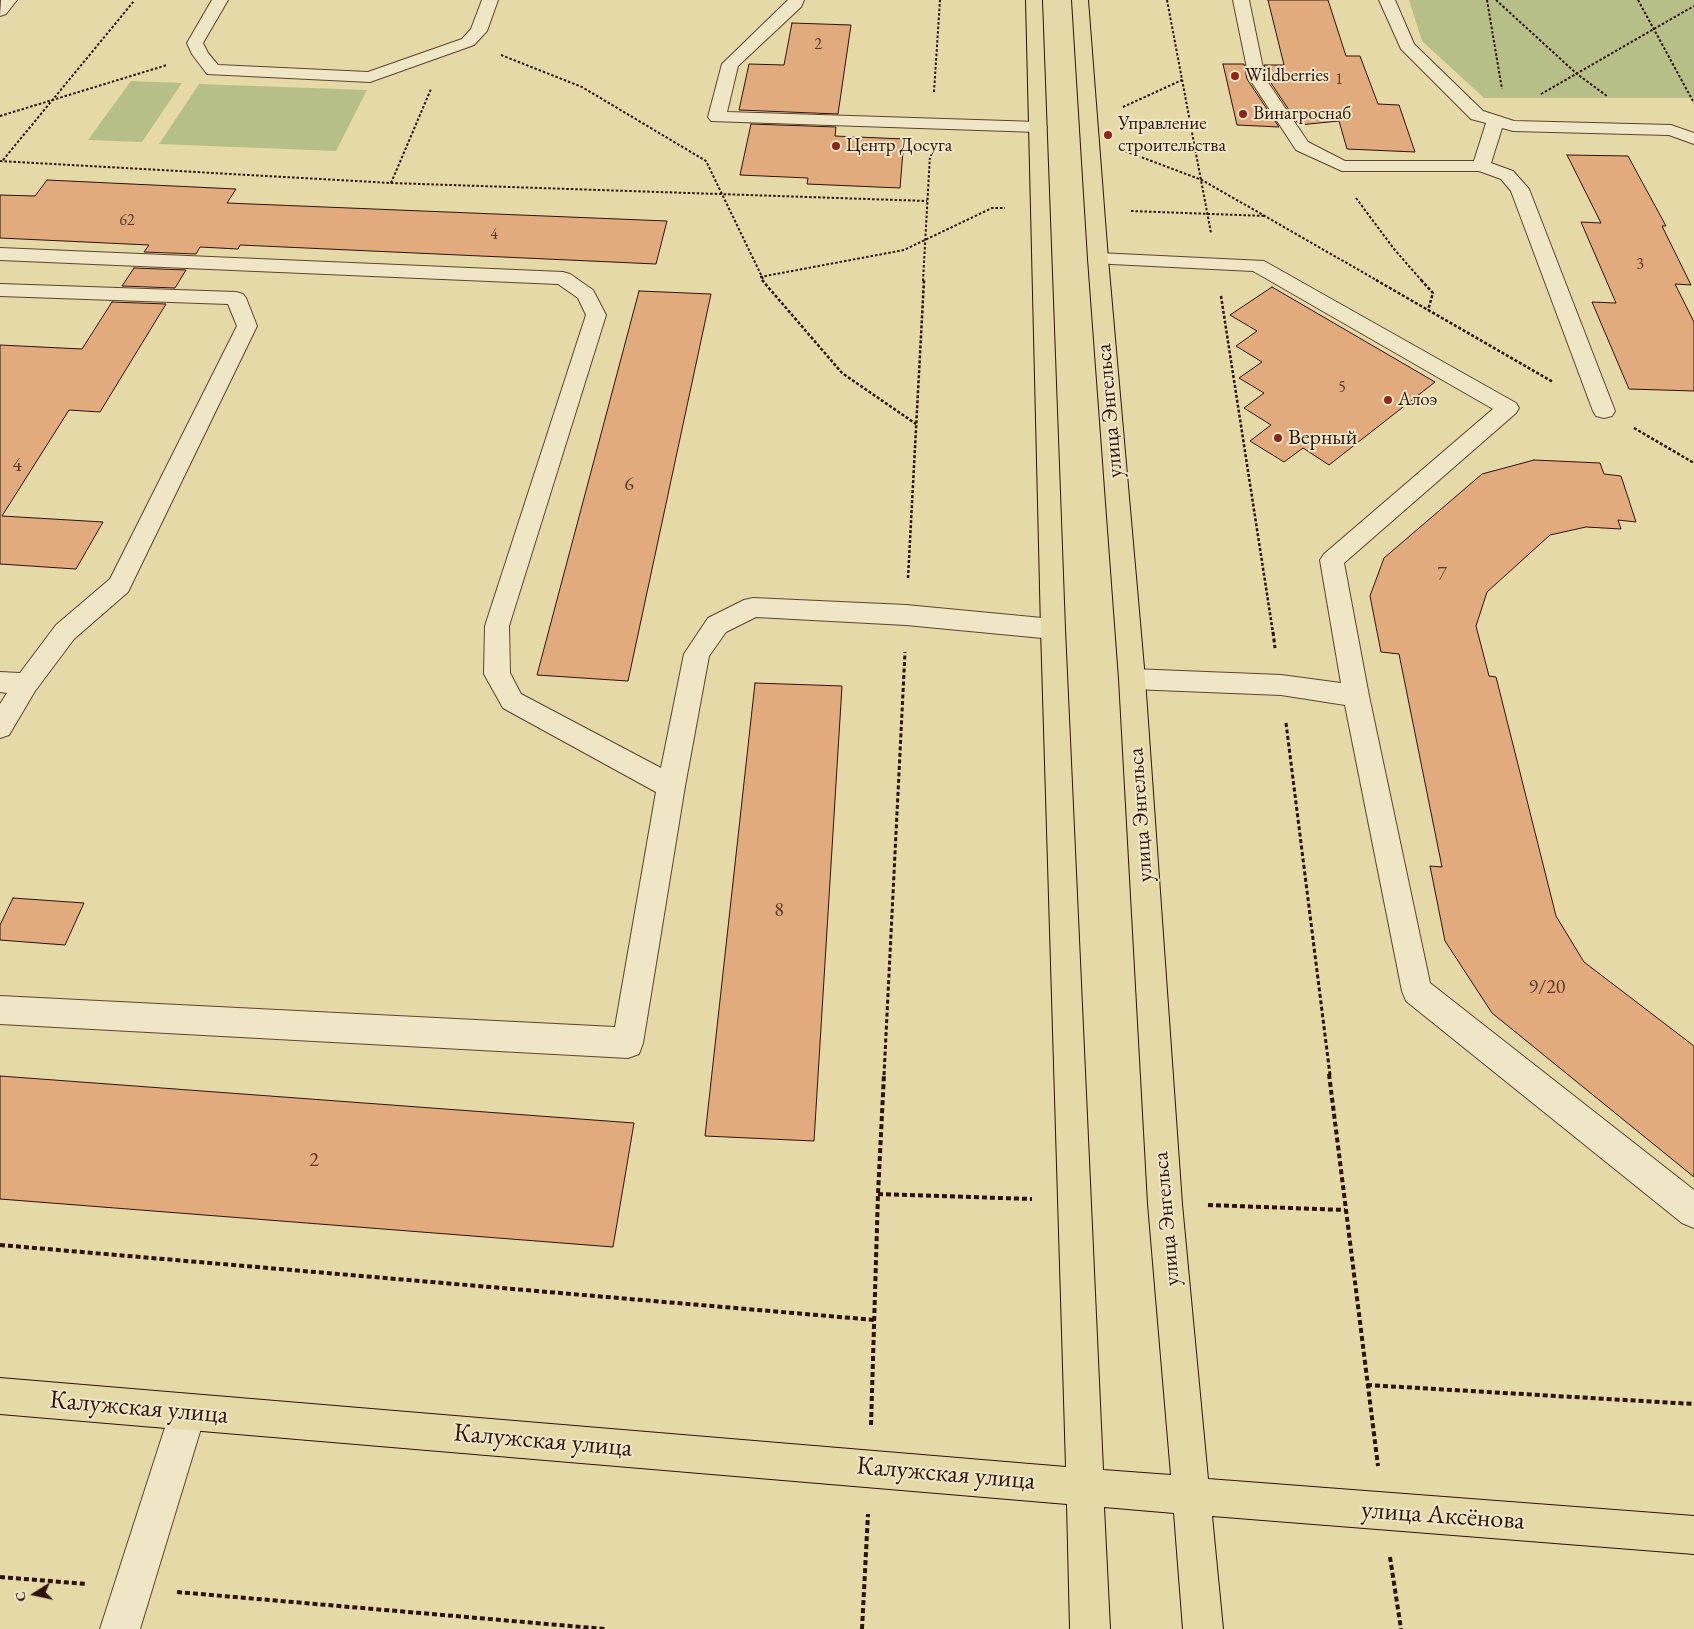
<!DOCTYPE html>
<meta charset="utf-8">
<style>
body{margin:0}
#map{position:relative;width:1694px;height:1629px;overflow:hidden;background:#e6d9a8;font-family:"EB Garamond",serif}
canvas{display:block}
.north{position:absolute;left:10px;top:1569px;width:50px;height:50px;-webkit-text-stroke:4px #efe6c6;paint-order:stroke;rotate:260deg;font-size:14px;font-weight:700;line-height:20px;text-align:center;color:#2d1207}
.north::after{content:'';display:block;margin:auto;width:18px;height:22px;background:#2d1207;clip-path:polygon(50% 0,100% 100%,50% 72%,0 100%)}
</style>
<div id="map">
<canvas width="1694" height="1629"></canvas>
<div class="north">С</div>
</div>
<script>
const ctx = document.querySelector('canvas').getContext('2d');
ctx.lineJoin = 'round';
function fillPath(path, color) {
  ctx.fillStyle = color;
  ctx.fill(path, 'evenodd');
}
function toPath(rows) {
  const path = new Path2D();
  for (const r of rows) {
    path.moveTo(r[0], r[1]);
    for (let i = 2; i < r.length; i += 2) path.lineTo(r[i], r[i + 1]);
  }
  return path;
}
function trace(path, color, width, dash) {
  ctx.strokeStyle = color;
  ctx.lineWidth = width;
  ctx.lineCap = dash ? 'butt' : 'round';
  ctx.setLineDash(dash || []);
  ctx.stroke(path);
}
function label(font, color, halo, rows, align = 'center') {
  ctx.font = font + ' "EB Garamond",serif';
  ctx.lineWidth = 4;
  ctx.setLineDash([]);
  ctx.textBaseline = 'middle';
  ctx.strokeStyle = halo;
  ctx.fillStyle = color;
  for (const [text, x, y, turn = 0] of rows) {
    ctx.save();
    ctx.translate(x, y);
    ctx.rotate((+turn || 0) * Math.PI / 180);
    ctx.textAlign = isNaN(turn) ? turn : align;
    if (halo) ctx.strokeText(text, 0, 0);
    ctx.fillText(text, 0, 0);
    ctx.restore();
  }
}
fillPath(toPath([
 [1409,0,1694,0,1694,98,1484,98,1422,41],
 [131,81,182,83,142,142,88,140],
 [199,84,367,90,336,151,159,144]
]), '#b6bf87');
const building = toPath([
 [1268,0,1328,0,1346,56,1360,56,1378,104,1399,105,1415,152,1347,149,1339,121,1299,125,1267,77,1264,65,1284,65,1268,0],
 [792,23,851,25,838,114,739,110,749,64,784,65,792,23],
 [1223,64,1244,64,1247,79,1279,127,1237,125,1223,64],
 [751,124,836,127,835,136,904,139,900,188,807,184,808,178,740,175,751,124],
 [1567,155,1628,156,1666,226,1662,226,1691,285,1675,284,1694,322,1694,391,1629,389,1592,302,1616,303,1581,222,1601,223,1567,155],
 [47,180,236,189,227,203,667,221,656,264,240,245,238,249,200,247,196,254,144,252,149,245,0,238,0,195,35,196,47,180],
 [134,268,186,270,175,288,122,286,134,268],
 [1272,287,1435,382,1329,465,1303,448,1284,462,1250,441,1271,425,1244,408,1264,393,1239,378,1262,362,1236,346,1257,331,1230,315,1272,287],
 [639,291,711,294,628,681,537,675,639,291],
 [112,302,166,304,100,412,69,410,2,516,103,522,76,569,0,564,0,345,82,349,112,302],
 [1534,460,1600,463,1604,474,1621,476,1636,522,1618,520,1621,529,1586,527,1550,535,1487,592,1476,626,1489,676,1496,677,1556,916,1584,962,1694,1046,1694,1177,1492,1013,1445,941,1430,866,1442,867,1399,654,1381,652,1370,596,1384,558,1482,474,1534,460],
 [755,683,842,686,814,1141,705,1136,755,683],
 [13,898,84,903,65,945,0,940,0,925,13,898],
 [0,1076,634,1123,613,1247,0,1199,0,1076]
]);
fillPath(building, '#e1ab7e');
trace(building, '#2d1207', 1);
const minor = toPath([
 [1,0,17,0,6,14,0,16,1,0],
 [212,0,228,0,203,43,208,53,218,65,368,72,462,39,471,29,482,0,498,0,487,31,474,45,370,82,207,74,192,54,187,43,212,0],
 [788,0,804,0,801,7,738,66,727,112,1038,122,1044,123,1047,127,1044,131,1038,132,711,121,708,117,722,64,788,0],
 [1233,0,1249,0,1265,78,1308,142,1345,161,1474,161,1486,123,1471,119,1401,49,1379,0,1395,0,1414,44,1483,111,1514,121,1671,125,1694,133,1694,144,1669,135,1513,131,1502,128,1491,163,1513,171,1529,189,1615,411,1612,416,1604,418,1596,416,1593,411,1511,191,1501,179,1479,171,1342,171,1296,150,1249,78,1233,0],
 [0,248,563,272,570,274,593,290,606,315,509,626,510,673,521,694,661,768,684,654,708,618,744,600,753,598,906,605,1053,619,1062,622,1065,629,1062,636,1053,639,906,625,756,617,726,632,709,656,685,786,643,1043,639,1054,628,1058,0,1024,0,996,615,1027,656,792,503,708,484,674,485,626,586,315,578,298,558,284,0,260,0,248],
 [1098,253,1264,261,1516,403,1519,408,1516,413,1344,563,1369,696,1430,983,1694,1190,1694,1228,1682,1223,1406,1001,1402,991,1345,705,1281,695,1132,689,1123,686,1119,679,1123,672,1132,669,1281,675,1341,683,1320,560,1324,554,1493,409,1253,271,1091,263,1088,259,1091,255,1098,253],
 [0,284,236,292,243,294,246,298,257,326,128,592,74,639,35,691,9,735,0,738,0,704,7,693,0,692,0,672,20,673,56,625,110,579,237,326,228,304,0,296,0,284],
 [188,1394,201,1399,206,1412,140,1629,100,1629,170,1412,175,1399,188,1394]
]);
const major = toPath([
 [1026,0,1042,0,1065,629,1103,1470,1171,1475,1148,1204,1119,679,1088,259,1072,0,1088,0,1108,259,1145,679,1182,1204,1208,1479,1694,1516,1694,1554,1212,1516,1223,1629,1183,1629,1174,1513,1104,1507,1110,1629,1070,1629,1067,1504,0,1414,0,1378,1066,1467,1041,629,1026,0]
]);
trace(minor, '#5b442f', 2);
trace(major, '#2d1207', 2);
trace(toPath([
 [1167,0,1211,233],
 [1487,0,1502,89],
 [1496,0,1577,74,1607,96],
 [1638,0,1694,103],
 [501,55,582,87,706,161,764,281],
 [934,92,940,0],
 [1541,94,1694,6],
 [1123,107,1182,80],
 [0,116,167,65],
 [1125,151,1202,180,1378,281],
 [3,160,134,1],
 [0,161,391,183,927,201],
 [391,183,431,89],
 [1356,198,1394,249,1422,281],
 [1131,211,1265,216],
 [760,277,904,250,992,208,1005,208],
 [923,281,930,155]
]), '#2d1207', 2, [2.5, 2]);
trace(toPath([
 [762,280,842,373,916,424],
 [1376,280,1553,382],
 [1421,280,1433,293,1428,310],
 [1221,296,1273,633],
 [1634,428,1694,463],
 [908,578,924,280]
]), '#2d1207', 2.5, [3, 2]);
trace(toPath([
 [1273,632,1275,648],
 [1286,723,1330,1075],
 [884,1075,905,652]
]), '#2d1207', 3, [4, 2.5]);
trace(toPath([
 [1329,1074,1378,1466],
 [878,1194,1032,1199],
 [1208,1205,1345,1210],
 [0,1245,875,1320],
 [1367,1385,1694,1404],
 [871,1425,878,1194,884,1074],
 [1390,1557,1401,1629],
 [0,1577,87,1584],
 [177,1592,605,1629],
 [862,1629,868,1514]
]), '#2d1207', 4, [5, 3]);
fillPath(minor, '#efe6c6');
fillPath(major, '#e6d9a8');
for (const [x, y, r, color] of [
 [1235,76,5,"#8f2418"],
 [1243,114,5,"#8f2418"],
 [1108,135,5,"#8f2418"],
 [836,146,5,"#8f2418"],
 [1388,400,5,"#8f2418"],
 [1278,438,5,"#8f2418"]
]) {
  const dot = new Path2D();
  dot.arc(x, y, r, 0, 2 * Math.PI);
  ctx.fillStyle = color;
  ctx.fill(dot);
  trace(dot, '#efe6c6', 2);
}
label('16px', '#5a3825', null, [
 ["2",818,45],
 ["1",1339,80],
 ["62",127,221],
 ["4",494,235],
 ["3",1640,265],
 ["5",1342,388]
]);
label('19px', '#2d1207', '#efe6c6', [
 ["Wildberries",1245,76],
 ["Винагроснаб",1253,114],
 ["Управление",1118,124],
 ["строительства",1118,146],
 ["Центр Досуга",846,146],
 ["Алоэ",1398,400]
], 'left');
label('20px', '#5a3825', null, [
 ["4",17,466],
 ["6",629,485],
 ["7",1442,575],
 ["8",779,911],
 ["9/20",1547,988],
 ["2",314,1161]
]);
label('22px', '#2d1207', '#efe6c6', [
 ["улица Энгельса",1110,411,-95],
 ["улица Энгельса",1141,815,-94],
 ["улица Энгельса",1167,1219,-95]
]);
label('22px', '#2d1207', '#efe6c6', [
 ["Верный",1288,438]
], 'left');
label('26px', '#2d1207', '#efe6c6', [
 ["Калужская улица",139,1408,5],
 ["Калужская улица",543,1441,5],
 ["Калужская улица",946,1474,5],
 ["улица Аксёнова",1443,1516,4]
]);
</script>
